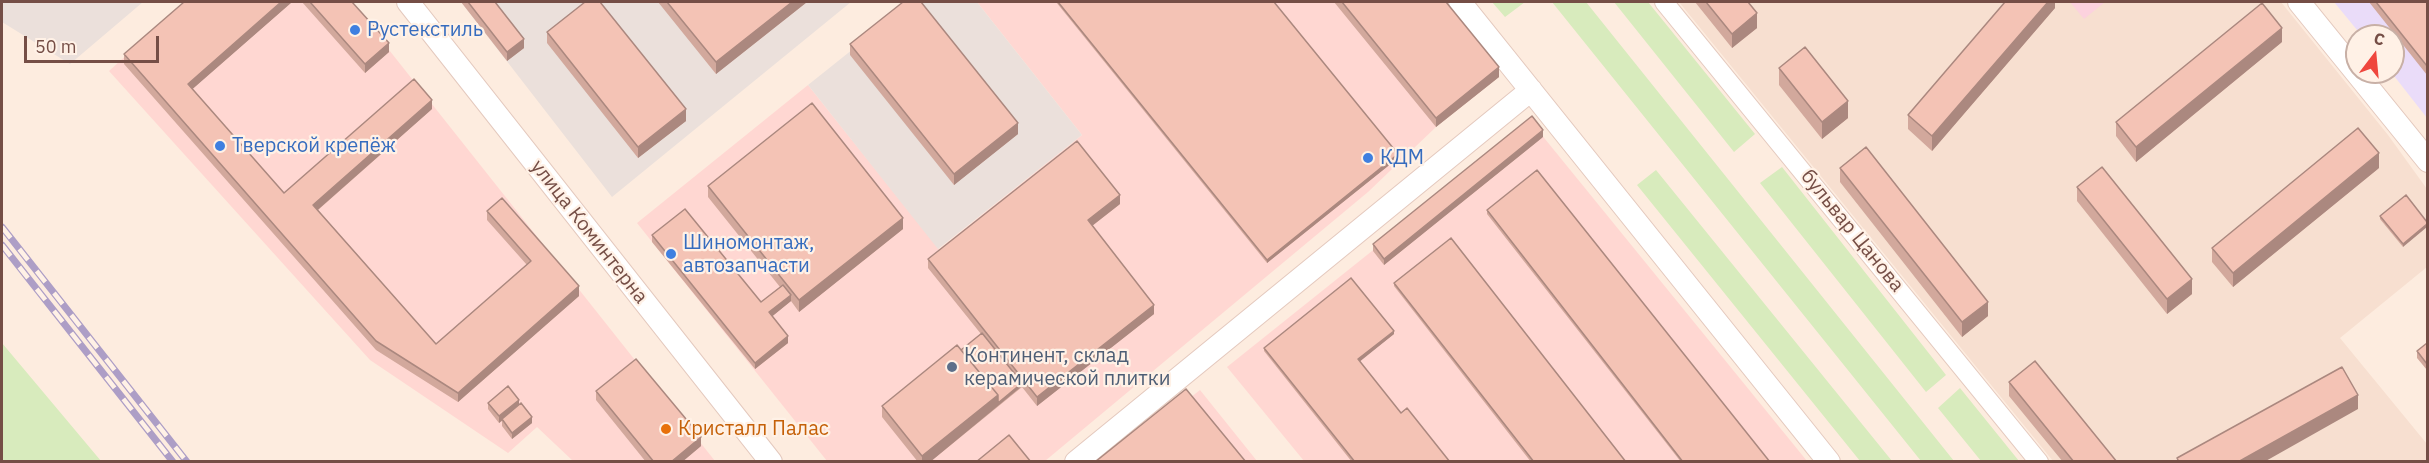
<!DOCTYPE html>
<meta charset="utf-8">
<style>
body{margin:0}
#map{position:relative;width:2429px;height:463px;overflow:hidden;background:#fdecdf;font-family:"IBM Plex Sans",sans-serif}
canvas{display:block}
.frame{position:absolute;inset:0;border:3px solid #754e46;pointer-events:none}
.north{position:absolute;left:2345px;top:24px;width:60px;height:60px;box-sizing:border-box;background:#fff1e6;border:2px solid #c8b0a6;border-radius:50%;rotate:16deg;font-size:16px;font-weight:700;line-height:24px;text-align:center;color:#754e46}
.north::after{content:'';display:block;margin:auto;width:21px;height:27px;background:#ef463d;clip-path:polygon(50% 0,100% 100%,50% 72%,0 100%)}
.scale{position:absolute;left:24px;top:36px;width:135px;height:27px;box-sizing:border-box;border:3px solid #754e46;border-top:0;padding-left:8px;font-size:18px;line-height:21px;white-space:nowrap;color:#754e46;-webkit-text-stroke:4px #fff1e6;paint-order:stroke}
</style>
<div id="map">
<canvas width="2429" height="463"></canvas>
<div class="frame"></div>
<div class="north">С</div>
<div class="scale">50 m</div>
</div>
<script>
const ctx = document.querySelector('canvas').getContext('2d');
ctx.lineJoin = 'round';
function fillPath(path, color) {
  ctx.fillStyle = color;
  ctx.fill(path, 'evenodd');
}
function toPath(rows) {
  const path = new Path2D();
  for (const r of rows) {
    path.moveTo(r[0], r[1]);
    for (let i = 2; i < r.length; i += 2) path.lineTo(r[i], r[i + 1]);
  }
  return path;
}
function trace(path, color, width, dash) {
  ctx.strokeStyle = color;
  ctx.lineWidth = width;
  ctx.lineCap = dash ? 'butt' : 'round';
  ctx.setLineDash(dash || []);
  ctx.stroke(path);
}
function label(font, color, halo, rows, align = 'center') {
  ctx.font = font + ' "IBM Plex Sans",sans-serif';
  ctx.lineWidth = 4.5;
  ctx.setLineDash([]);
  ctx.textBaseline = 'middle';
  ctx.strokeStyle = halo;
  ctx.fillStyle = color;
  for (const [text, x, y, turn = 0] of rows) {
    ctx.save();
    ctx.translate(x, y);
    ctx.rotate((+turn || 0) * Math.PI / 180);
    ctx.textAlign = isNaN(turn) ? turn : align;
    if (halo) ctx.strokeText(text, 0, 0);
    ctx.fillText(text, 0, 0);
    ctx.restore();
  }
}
fillPath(toPath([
 [1679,2,2281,2,2388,135,2427,189,2427,267,2340,338,2427,444,2427,461,2053,461]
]), '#f7dfd0');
fillPath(toPath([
 [185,2,351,2,715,461,573,461,537,427,508,453,370,360,109,71],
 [977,2,1438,2,1436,127,1368,192,1045,461,827,461,637,223,808,85,939,249,1082,135],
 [1532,123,1807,461,1304,461,1227,367],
 [1200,390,1257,461,1109,462]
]), '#ffd7d2');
fillPath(toPath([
 [2,2,143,2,70,64,2,22],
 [461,2,851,2,612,197],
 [912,2,977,2,1082,135,938,249,808,85]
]), '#ebe0db');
fillPath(toPath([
 [2334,2,2427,2,2427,118,2391,72,2393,36,2362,36]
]), '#eadcf9');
fillPath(toPath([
 [2070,2,2105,2,2084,19]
]), '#fcd2de');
fillPath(toPath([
 [1492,2,1525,2,1505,17],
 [1552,2,1586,2,1954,461,1921,461],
 [1614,2,1648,2,1755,134,1734,152],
 [1782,167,1946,375,1926,392,1760,183],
 [1656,170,1892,461,1860,461,1637,185],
 [2,343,101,461,2,461],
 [1960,388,2019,461,1981,461,1938,408]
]), '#d8ebbd');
const minor = toPath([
 [1664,2,2039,462]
]);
const tertiary = toPath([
 [408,2,771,462],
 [1460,2,1829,462],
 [2299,2,2428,161],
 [1076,462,1531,90]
]);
trace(minor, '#e4c9be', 20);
trace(tertiary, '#e4c9be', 24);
trace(minor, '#fff', 18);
trace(tertiary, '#fff', 22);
const rail = toPath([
 [2,227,187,462],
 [2,245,173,462]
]);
trace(rail, '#ad9ec6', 7);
trace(rail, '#fff1e6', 4.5, [14]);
fillPath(toPath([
 [292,2,192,89,284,193,432,109,318,210,436,344,527,265,487,220,487,211,579,296,458,402,376,350,124,64,124,54],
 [302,2,352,2,389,52,365,73],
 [461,2,495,2,524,48,507,61],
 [658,2,807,2,716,74],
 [1056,2,1274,2,1398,158,1267,263],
 [1334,2,1446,2,1499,77,1436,127],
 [1695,2,1748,2,1757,28,1732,48],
 [2055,2,2055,8,1932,151,1908,129,1908,115],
 [2369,2,2427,2,2427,75],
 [547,32,686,121,638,158,547,43],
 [2282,42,2136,162,2116,136,2116,122],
 [850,44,1018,134,954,185,850,55],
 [1779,68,1848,118,1822,139,1779,85],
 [1543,137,1384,265,1373,251,1373,244],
 [1840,168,1988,316,1962,337,1840,182],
 [2379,168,2233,287,2212,262,2212,248],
 [708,186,903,229,799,312,791,301,772,316,788,343,755,369,652,242,652,235,761,302,780,287,708,197],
 [2077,187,2192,294,2167,314,2077,201],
 [2406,195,2403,247,2380,219,2380,216],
 [1120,204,1092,226,1154,314,1037,406,1022,387,930,462,918,462,882,417,882,406,961,350,981,334,928,268,928,259],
 [1487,210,1770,462,1681,462,1487,214],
 [1394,283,1626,462,1531,462,1394,286],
 [1394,334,1359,361,1401,413,1450,462,1352,462,1264,351,1264,348],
 [2427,343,2427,370,2417,358,2417,351],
 [2009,382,2117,462,2063,462,2009,396],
 [596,391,701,446,682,462,646,462,596,400],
 [488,403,519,405,532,423,512,439,502,426,502,421,499,423,488,409]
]), '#d2a89c');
fillPath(toPath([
 [281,2,292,2,188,93,188,84],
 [792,2,807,2,716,74,716,62],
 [2048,2,2055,2,2055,8,1932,151,1932,136],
 [1757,13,1757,28,1732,48,1732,34],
 [2282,28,2282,42,2136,162,2136,147],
 [524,39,524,48,507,61,507,52],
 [389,43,389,52,365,73,365,64],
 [1499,67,1499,77,1436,127,1436,118],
 [432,100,432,109,313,214,313,205],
 [1848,101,1848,118,1822,139,1822,122],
 [686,109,686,121,638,158,638,147],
 [1018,123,1018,134,954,185,954,174],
 [1543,130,1543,137,1384,265,1384,259],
 [2379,153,2379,168,2233,287,2233,273],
 [1398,154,1398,158,1267,263,1267,260],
 [1120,195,1120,204,1088,229,1088,220],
 [903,218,903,229,799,312,799,300],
 [2427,224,2427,227,2403,247,2403,244],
 [2192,279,2192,294,2167,314,2167,299],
 [579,286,579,296,458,402,458,393],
 [791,295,791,301,769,319,769,312],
 [1988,302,1988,316,1962,337,1962,322],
 [1154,305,1154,314,1037,406,1037,397],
 [1394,331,1394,334,1358,363,1358,359],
 [788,336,788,343,755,369,755,363],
 [1022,383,1022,386,930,462,922,462,922,456,998,395],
 [2358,395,2358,409,2264,462,2238,462],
 [519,400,519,406,499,423,499,416],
 [532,417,532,423,512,439,512,433],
 [701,437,701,446,682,462,671,462]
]), '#ab887f');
const building = toPath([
 [184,2,281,2,188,84,284,193,414,79,432,100,313,205,436,344,531,261,487,211,502,198,579,286,458,393,376,341,124,54,184,2],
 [310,2,352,2,389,43,365,64,310,2],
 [468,2,495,2,524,39,507,52,468,2],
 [585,2,600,2,686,109,638,147,547,32,585,2],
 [667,2,792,2,716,62,667,2],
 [903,2,921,2,1018,123,954,174,850,44,903,2],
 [1058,2,1274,2,1398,154,1267,260,1058,2],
 [1342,2,1446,2,1499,67,1436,118,1342,2],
 [1706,2,1748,2,1757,13,1732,34,1706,2],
 [2005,2,2048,2,1932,136,1908,115,2005,2],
 [2376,2,2427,2,2427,66,2376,2],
 [2262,3,2282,28,2136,147,2116,122,2262,3],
 [1805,47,1848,101,1822,122,1779,68,1805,47],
 [812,103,903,218,799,300,708,186,812,103],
 [1532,116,1543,130,1384,259,1373,244,1532,116],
 [2358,128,2379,153,2233,273,2212,248,2358,128],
 [1077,141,1120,195,1088,220,1154,305,1037,397,928,259,1077,141],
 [1866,147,1988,302,1962,322,1840,168,1866,147],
 [2102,167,2192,279,2167,299,2077,187,2102,167],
 [1537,170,1770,462,1683,462,1487,210,1537,170],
 [2406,195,2427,222,2427,224,2403,244,2380,216,2406,195],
 [685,209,761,302,783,285,791,295,769,312,788,336,755,363,652,235,685,209],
 [1451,238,1626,462,1534,462,1394,283,1451,238],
 [1351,278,1394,331,1358,359,1401,413,1407,408,1450,462,1355,462,1264,348,1351,278],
 [982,333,1022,383,998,403,998,395,961,350,982,333],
 [2427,343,2427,364,2417,351,2427,343],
 [957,345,998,395,922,456,882,406,957,345],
 [636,359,701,437,671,462,654,462,596,391,636,359],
 [2035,361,2117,462,2074,462,2009,382,2035,361],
 [2342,367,2358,395,2238,462,2179,462,2177,458,2342,367],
 [508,386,519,400,499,416,488,403,508,386],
 [1186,389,1246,462,1095,462,1186,389],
 [521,403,532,417,512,433,502,419,521,403],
 [1009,435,1031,462,976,462,1009,435]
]);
fillPath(building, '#f4c3b5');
trace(building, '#ab887f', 1.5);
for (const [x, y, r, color] of [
 [355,30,6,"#3f7fe0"],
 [220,146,6,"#3f7fe0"],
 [1368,158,6,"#3f7fe0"],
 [671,254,6,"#3f7fe0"],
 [952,367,6,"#5c6f8a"],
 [666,429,6,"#e8710a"]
]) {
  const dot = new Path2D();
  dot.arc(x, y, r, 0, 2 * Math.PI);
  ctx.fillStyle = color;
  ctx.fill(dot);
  trace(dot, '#fff1e6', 2);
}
label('20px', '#366cbe', '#fff1e6', [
 ["Рустекстиль",367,30],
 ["Тверской крепёж",232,146],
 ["КДМ",1380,158],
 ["Шиномонтаж,",683,243],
 ["автозапчасти",683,266]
], 'left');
label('20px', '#754e46', '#fff1e6', [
 ["бульвар Цанова",1852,231,51],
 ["улица Коминтерна",589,232,52]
]);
label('20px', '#4e5e75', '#fff1e6', [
 ["Континент, склад",964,356],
 ["керамической плитки",964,379]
], 'left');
label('20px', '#c56008', '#fff1e6', [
 ["Кристалл Палас",678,429]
], 'left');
</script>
